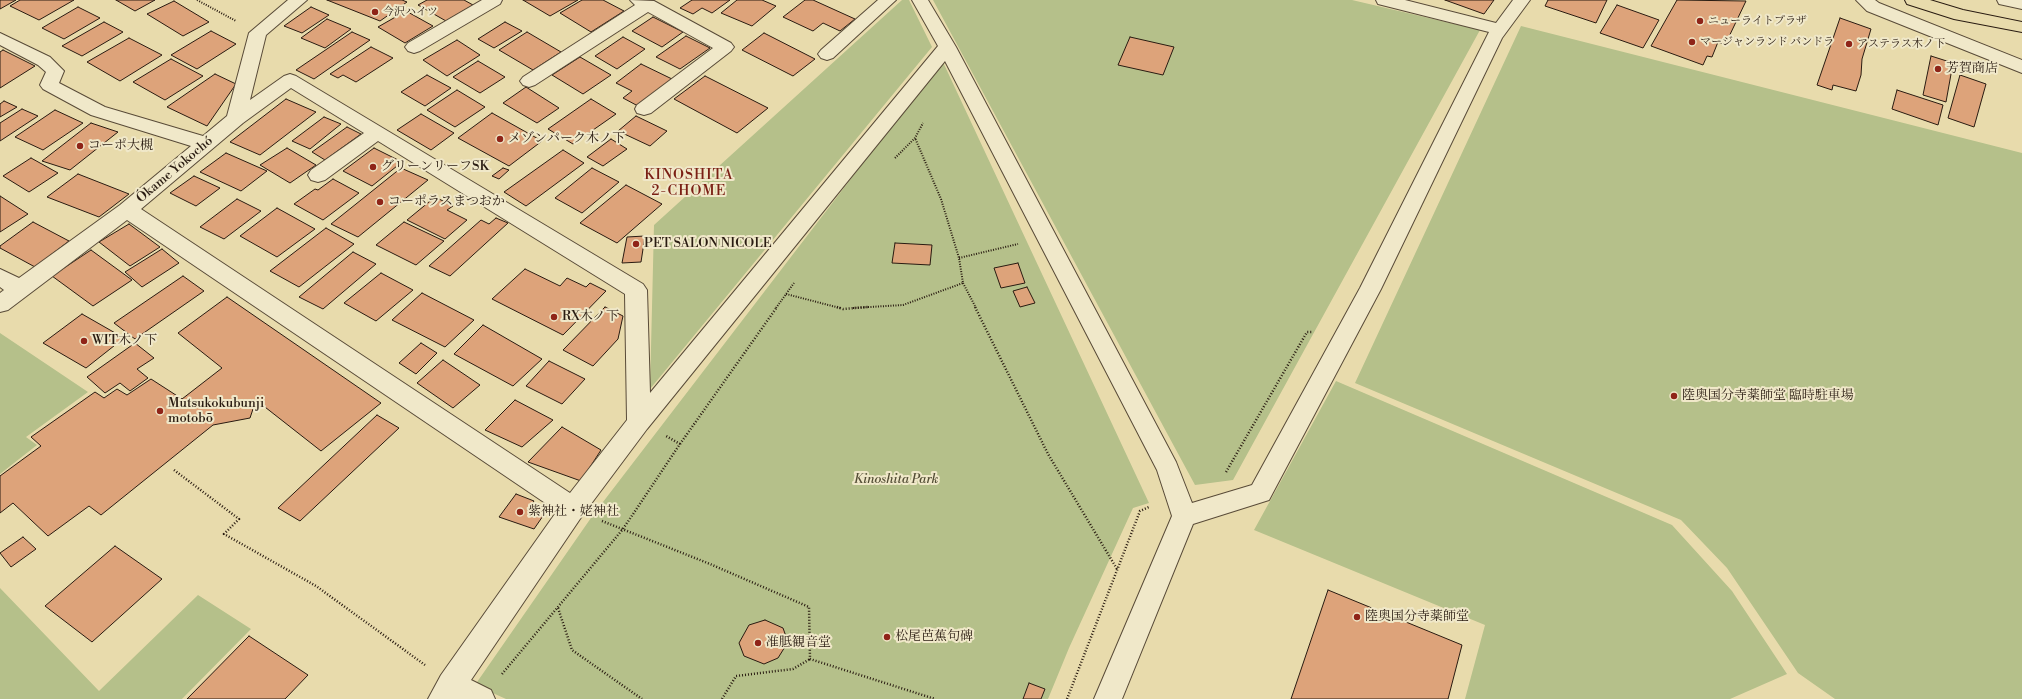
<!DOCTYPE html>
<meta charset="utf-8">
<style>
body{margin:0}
canvas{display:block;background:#e8dbac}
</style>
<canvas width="2022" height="699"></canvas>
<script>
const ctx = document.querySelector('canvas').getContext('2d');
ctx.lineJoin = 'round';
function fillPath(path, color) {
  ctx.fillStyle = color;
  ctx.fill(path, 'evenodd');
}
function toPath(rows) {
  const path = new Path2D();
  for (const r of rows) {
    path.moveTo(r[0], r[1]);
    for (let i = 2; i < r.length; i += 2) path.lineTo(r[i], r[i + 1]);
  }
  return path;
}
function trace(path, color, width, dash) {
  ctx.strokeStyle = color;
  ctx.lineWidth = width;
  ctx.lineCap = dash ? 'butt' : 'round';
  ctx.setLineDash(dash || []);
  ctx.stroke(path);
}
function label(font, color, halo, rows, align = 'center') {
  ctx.font = font + ' "Libre Bodoni","Noto Serif JP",serif';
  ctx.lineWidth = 4;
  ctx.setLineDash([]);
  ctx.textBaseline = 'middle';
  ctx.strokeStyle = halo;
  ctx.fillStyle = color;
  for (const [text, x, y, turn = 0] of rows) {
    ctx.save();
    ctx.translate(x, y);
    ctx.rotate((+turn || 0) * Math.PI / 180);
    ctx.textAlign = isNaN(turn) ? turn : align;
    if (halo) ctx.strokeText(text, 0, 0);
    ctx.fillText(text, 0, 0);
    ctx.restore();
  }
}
fillPath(toPath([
 [902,0,909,0,932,47,650,389,654,225],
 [933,0,1352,0,1480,30,1233,480,1195,485],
 [1521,26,2022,153,2022,699,1835,699,1798,673,1727,568,1681,520,1355,383],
 [942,60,1149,503,1133,508,1069,648,1048,699,506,699,475,685,593,515],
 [0,333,88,392,26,437,37,445,0,474],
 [1336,381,1672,525,1732,591,1787,674,1730,699,1465,699,1485,625,1254,530],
 [0,588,99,691,198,595,251,629,182,699,0,699]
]), '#b5c08a');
const building = toPath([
 [0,0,16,0,0,9,0,0],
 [20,0,74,0,39,20,10,6,20,0],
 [116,0,155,0,135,11,116,0],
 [327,0,402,0,407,2,380,21,327,0],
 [427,0,464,0,473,5,446,21,418,5,427,0],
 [523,0,578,0,550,16,523,0],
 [582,0,603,0,624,11,591,32,560,13,582,0],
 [692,0,730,0,712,13,702,8,693,14,680,8,692,0],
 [737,0,762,0,776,6,752,26,721,13,737,0],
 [805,0,813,0,855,19,840,31,823,23,813,31,783,17,805,0],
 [1445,0,1494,0,1484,14,1445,0],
 [1548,0,1607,0,1596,23,1545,6,1548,0],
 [1677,0,1746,1,1725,45,1718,42,1712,57,1707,56,1703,65,1651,46,1677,0],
 [174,1,209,22,183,36,147,14,174,1],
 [1617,5,1659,20,1643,48,1600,33,1617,5],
 [78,7,100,18,64,39,42,28,78,7],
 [311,7,329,15,302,33,284,26,311,7],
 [406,11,433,26,405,43,378,27,406,11],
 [653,17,683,32,662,47,632,31,653,17],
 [1840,18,1871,29,1862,59,1861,75,1856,91,1833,85,1832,90,1817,85,1840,18],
 [327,19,351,29,325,48,301,38,327,19],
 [104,22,123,32,82,56,62,46,104,22],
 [505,22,522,31,494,48,478,39,505,22],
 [211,31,236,44,197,69,171,55,211,31],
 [352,32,370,40,314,79,296,70,352,32],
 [527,32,561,52,533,70,499,50,527,32],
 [764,33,815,59,793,76,742,50,764,33],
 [686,36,710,48,680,69,656,57,686,36],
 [623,37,645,49,617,69,595,56,623,37],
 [1130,37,1174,47,1163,75,1118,65,1130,37],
 [129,38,162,55,120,81,87,62,129,38],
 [457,40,480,55,447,76,423,60,457,40],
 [371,47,393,58,356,82,343,75,338,78,330,74,371,47],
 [3,50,35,66,0,88,0,52,3,50],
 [1931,56,1953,63,1946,102,1923,95,1931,56],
 [580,57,611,75,583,94,552,75,580,57],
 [171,59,203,76,165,100,133,82,171,59],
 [478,61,505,77,480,93,453,77,478,61],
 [641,64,672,79,638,106,623,98,632,91,616,83,641,64],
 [215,74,236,84,207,126,167,107,215,74],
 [427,75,451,88,425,106,401,92,427,75],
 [1960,75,1986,84,1974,127,1948,118,1960,75],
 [705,76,768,108,737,133,674,99,705,76],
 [526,87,559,108,537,123,503,103,526,87],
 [457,90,485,107,455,127,427,110,457,90],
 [1897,90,1943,105,1938,125,1892,109,1897,90],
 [286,99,316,112,260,155,230,142,286,99],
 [591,99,616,114,573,144,548,129,591,99],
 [4,101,17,107,0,117,0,104,4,101],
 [22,109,38,116,0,141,0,123,22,109],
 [55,110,83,123,43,150,15,137,55,110],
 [492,113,542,141,509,166,458,138,492,113],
 [421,114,454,133,431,150,397,130,421,114],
 [636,116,667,131,650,146,618,131,636,116],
 [324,117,341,124,310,149,292,141,324,117],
 [91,123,118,132,70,170,42,161,91,123],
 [347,127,361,134,325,160,312,152,347,127],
 [611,139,627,149,603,166,587,157,611,139],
 [287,148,316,165,290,183,260,165,287,148],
 [374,148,402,162,372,186,343,171,374,148],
 [563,150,584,163,526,206,504,192,563,150],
 [226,153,267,171,241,191,200,172,226,153],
 [31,158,58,173,29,192,3,176,31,158],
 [401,168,428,180,358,237,331,224,401,168],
 [503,168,509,170,499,179,492,176,503,168],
 [592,168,619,182,582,213,555,198,592,168],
 [78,174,129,194,99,217,47,197,78,174],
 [194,176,220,188,196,206,170,193,194,176],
 [333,179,359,193,323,220,294,204,315,189,318,190,333,179],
 [626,185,662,204,617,243,580,223,626,185],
 [0,196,28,214,0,232,0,196],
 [435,197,453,206,447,210,467,220,445,239,407,220,435,197],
 [237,199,261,211,224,239,200,227,237,199],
 [277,208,315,229,277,257,240,236,277,208],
 [496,218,508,223,450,276,429,266,481,220,489,224,496,218],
 [33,222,69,241,35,267,0,248,0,246,33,222],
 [404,222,444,241,416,265,376,245,404,222],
 [129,224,160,247,130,266,99,242,129,224],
 [326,228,354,244,299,287,270,271,326,228],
 [645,236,641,262,622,263,627,237,645,236],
 [895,243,932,245,930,265,892,263,895,243],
 [162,249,179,263,142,287,125,272,162,249],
 [91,250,132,280,93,306,52,276,91,250],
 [353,252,376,264,323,309,299,297,353,252],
 [1018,263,1025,283,1001,288,994,268,1018,263],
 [525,269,560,286,567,278,586,287,590,283,606,291,563,335,492,299,525,269],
 [381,273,413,290,376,321,344,303,381,273],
 [183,276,204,291,135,339,114,323,183,276],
 [1027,287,1035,303,1020,307,1013,291,1027,287],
 [422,293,474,320,445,347,392,320,422,293],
 [227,297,381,403,321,451,256,400,250,418,213,425,101,515,89,506,48,536,13,503,0,513,0,476,41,446,31,437,95,392,104,398,117,389,127,395,151,379,182,399,222,368,178,333,227,297],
 [605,307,623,316,618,339,593,366,563,350,605,307],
 [82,314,124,338,86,368,43,343,82,314],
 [483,325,542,359,513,386,454,354,483,325],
 [135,343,154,358,137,369,148,378,130,391,120,383,105,393,87,377,135,343],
 [421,343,437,353,416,374,399,363,421,343],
 [443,360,480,385,453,408,417,383,443,360],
 [549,361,585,379,562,404,526,386,549,361],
 [515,400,553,420,522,447,485,430,515,400],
 [377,415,399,428,300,521,278,508,377,415],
 [562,427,601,450,581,481,528,462,562,427],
 [516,494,534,501,529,508,545,513,534,529,499,517,516,494],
 [23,537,36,549,11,567,0,553,23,537],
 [115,546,162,579,92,642,45,606,115,546],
 [1328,590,1462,645,1448,699,1291,699,1328,590],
 [765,620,783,628,788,642,778,658,764,664,744,656,739,643,749,625,765,620],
 [249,636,308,675,285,699,187,699,249,636],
 [1029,683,1045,689,1041,699,1023,699,1029,683]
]);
fillPath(building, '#dda37a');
trace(building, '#291b11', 1);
const minor = toPath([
 [288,0,307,0,266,35,250,100,284,76,290,74,296,76,643,284,647,290,650,393,938,46,912,0,928,0,956,47,1176,462,1192,503,1252,485,1360,288,1489,32,1378,4,1376,0,1405,0,1496,23,1513,0,1530,0,1502,38,1381,289,1269,500,1193,524,1122,699,1094,699,1172,516,1157,470,945,61,647,429,582,516,471,680,491,690,495,699,428,699,441,675,557,511,127,220,8,310,0,312,0,293,4,290,0,287,0,269,19,278,120,205,191,146,91,115,43,89,40,85,46,72,38,65,0,45,0,33,50,57,64,71,59,83,105,107,203,136,227,116,249,33,288,0],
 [291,88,364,133,311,170,308,175,311,180,318,182,325,180,378,141,625,294,627,420,570,493,141,209,243,123,291,88],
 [482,0,502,0,500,4,420,51,414,53,408,51,405,47,408,43,482,0],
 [630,0,654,1,731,43,734,47,731,51,651,113,644,115,637,113,635,109,637,105,713,48,648,12,535,85,529,87,523,85,520,81,523,77,635,5,630,0],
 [878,0,896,0,833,58,827,60,821,58,818,54,821,50,878,0],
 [1856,0,1875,0,1879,3,2022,60,2022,73,1867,11,1856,0],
 [1997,0,2022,0,2022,9,1999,4,1997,0]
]);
const major = toPath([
 [1905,0,1930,0,1963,10,2022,22,2022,32,1954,19,1907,4,1905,0]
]);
trace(minor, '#594b38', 2);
trace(major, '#291b11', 2);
trace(toPath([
 [197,0,236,21],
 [895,158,915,138,923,123],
 [959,258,1018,244],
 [963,283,976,308],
 [786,294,840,308],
 [776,308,794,283],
 [853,308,903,305,963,283,959,258,941,199,915,138]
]), '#291b11', 2, [1, 1.5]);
trace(toPath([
 [837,307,843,309,868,307],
 [975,307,1048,454,1117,569],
 [680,444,777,307],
 [174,470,239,519,224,534,316,586,425,665],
 [1226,472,1307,332,1312,332],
 [602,521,710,564,809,607,810,659,935,699],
 [558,608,572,650,642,699],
 [502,674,623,529,680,444,666,436],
 [722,699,736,676,793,669,810,659],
 [1067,699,1140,511,1149,507]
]), '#291b11', 2.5, [1, 2]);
fillPath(minor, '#f0e8c9');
fillPath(major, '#e8dbac');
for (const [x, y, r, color] of [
 [375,12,4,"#8f2418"],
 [1700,21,4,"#8f2418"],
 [1692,42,4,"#8f2418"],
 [1849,44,4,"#8f2418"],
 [1938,69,4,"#8f2418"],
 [500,139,4,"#8f2418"],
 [80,146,4,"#8f2418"],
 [373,167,4,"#8f2418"],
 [380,202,4,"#8f2418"],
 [636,244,4,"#8f2418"],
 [554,317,4,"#8f2418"],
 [84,341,4,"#8f2418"],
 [1674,396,4,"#8f2418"],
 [160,411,4,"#8f2418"],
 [520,512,4,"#8f2418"],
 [1357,617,4,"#8f2418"],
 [887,637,4,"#8f2418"],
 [758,643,4,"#8f2418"]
]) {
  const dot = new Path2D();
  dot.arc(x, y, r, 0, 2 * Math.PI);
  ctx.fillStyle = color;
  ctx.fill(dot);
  trace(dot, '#f0e8c9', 1.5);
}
label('11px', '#291b11', '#f0e8c9', [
 ["今沢ハイツ",383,12],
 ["ニューライトプラザ",1708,21],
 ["マージャンランド パンドラ",1700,42],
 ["アステラス木ノ下",1857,44]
], 'left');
label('13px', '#291b11', '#f0e8c9', [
 ["芳賀商店",1946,69],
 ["メゾンパーク木ノ下",508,139],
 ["コーポ大槻",88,146],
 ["グリーンリーフSK",381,167],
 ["コーポラスまつおか",388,202],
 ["PET SALON NICOLE",644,244],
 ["RX木ノ下",562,317],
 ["WIT木ノ下",92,341],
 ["陸奥国分寺薬師堂 臨時駐車場",1682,396],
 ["Mutsukokubunji",168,404],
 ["motobō",168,419],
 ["紫神社・姥神社",528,512],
 ["陸奥国分寺薬師堂",1365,617],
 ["松尾芭蕉句碑",895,637],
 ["准胝観音堂",766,643]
], 'left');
label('13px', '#291b11', '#f0e8c9', [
 ["Ókame Yokochó",175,170,-40]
]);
label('italic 13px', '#534d35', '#f0e8c9', [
 ["Kinoshita Park",896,480]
]);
ctx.letterSpacing = '1px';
label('14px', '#7a1f14', '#f0e8c9', [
 ["KINOSHITA",689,176],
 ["2-CHOME",689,192]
]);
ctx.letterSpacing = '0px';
</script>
